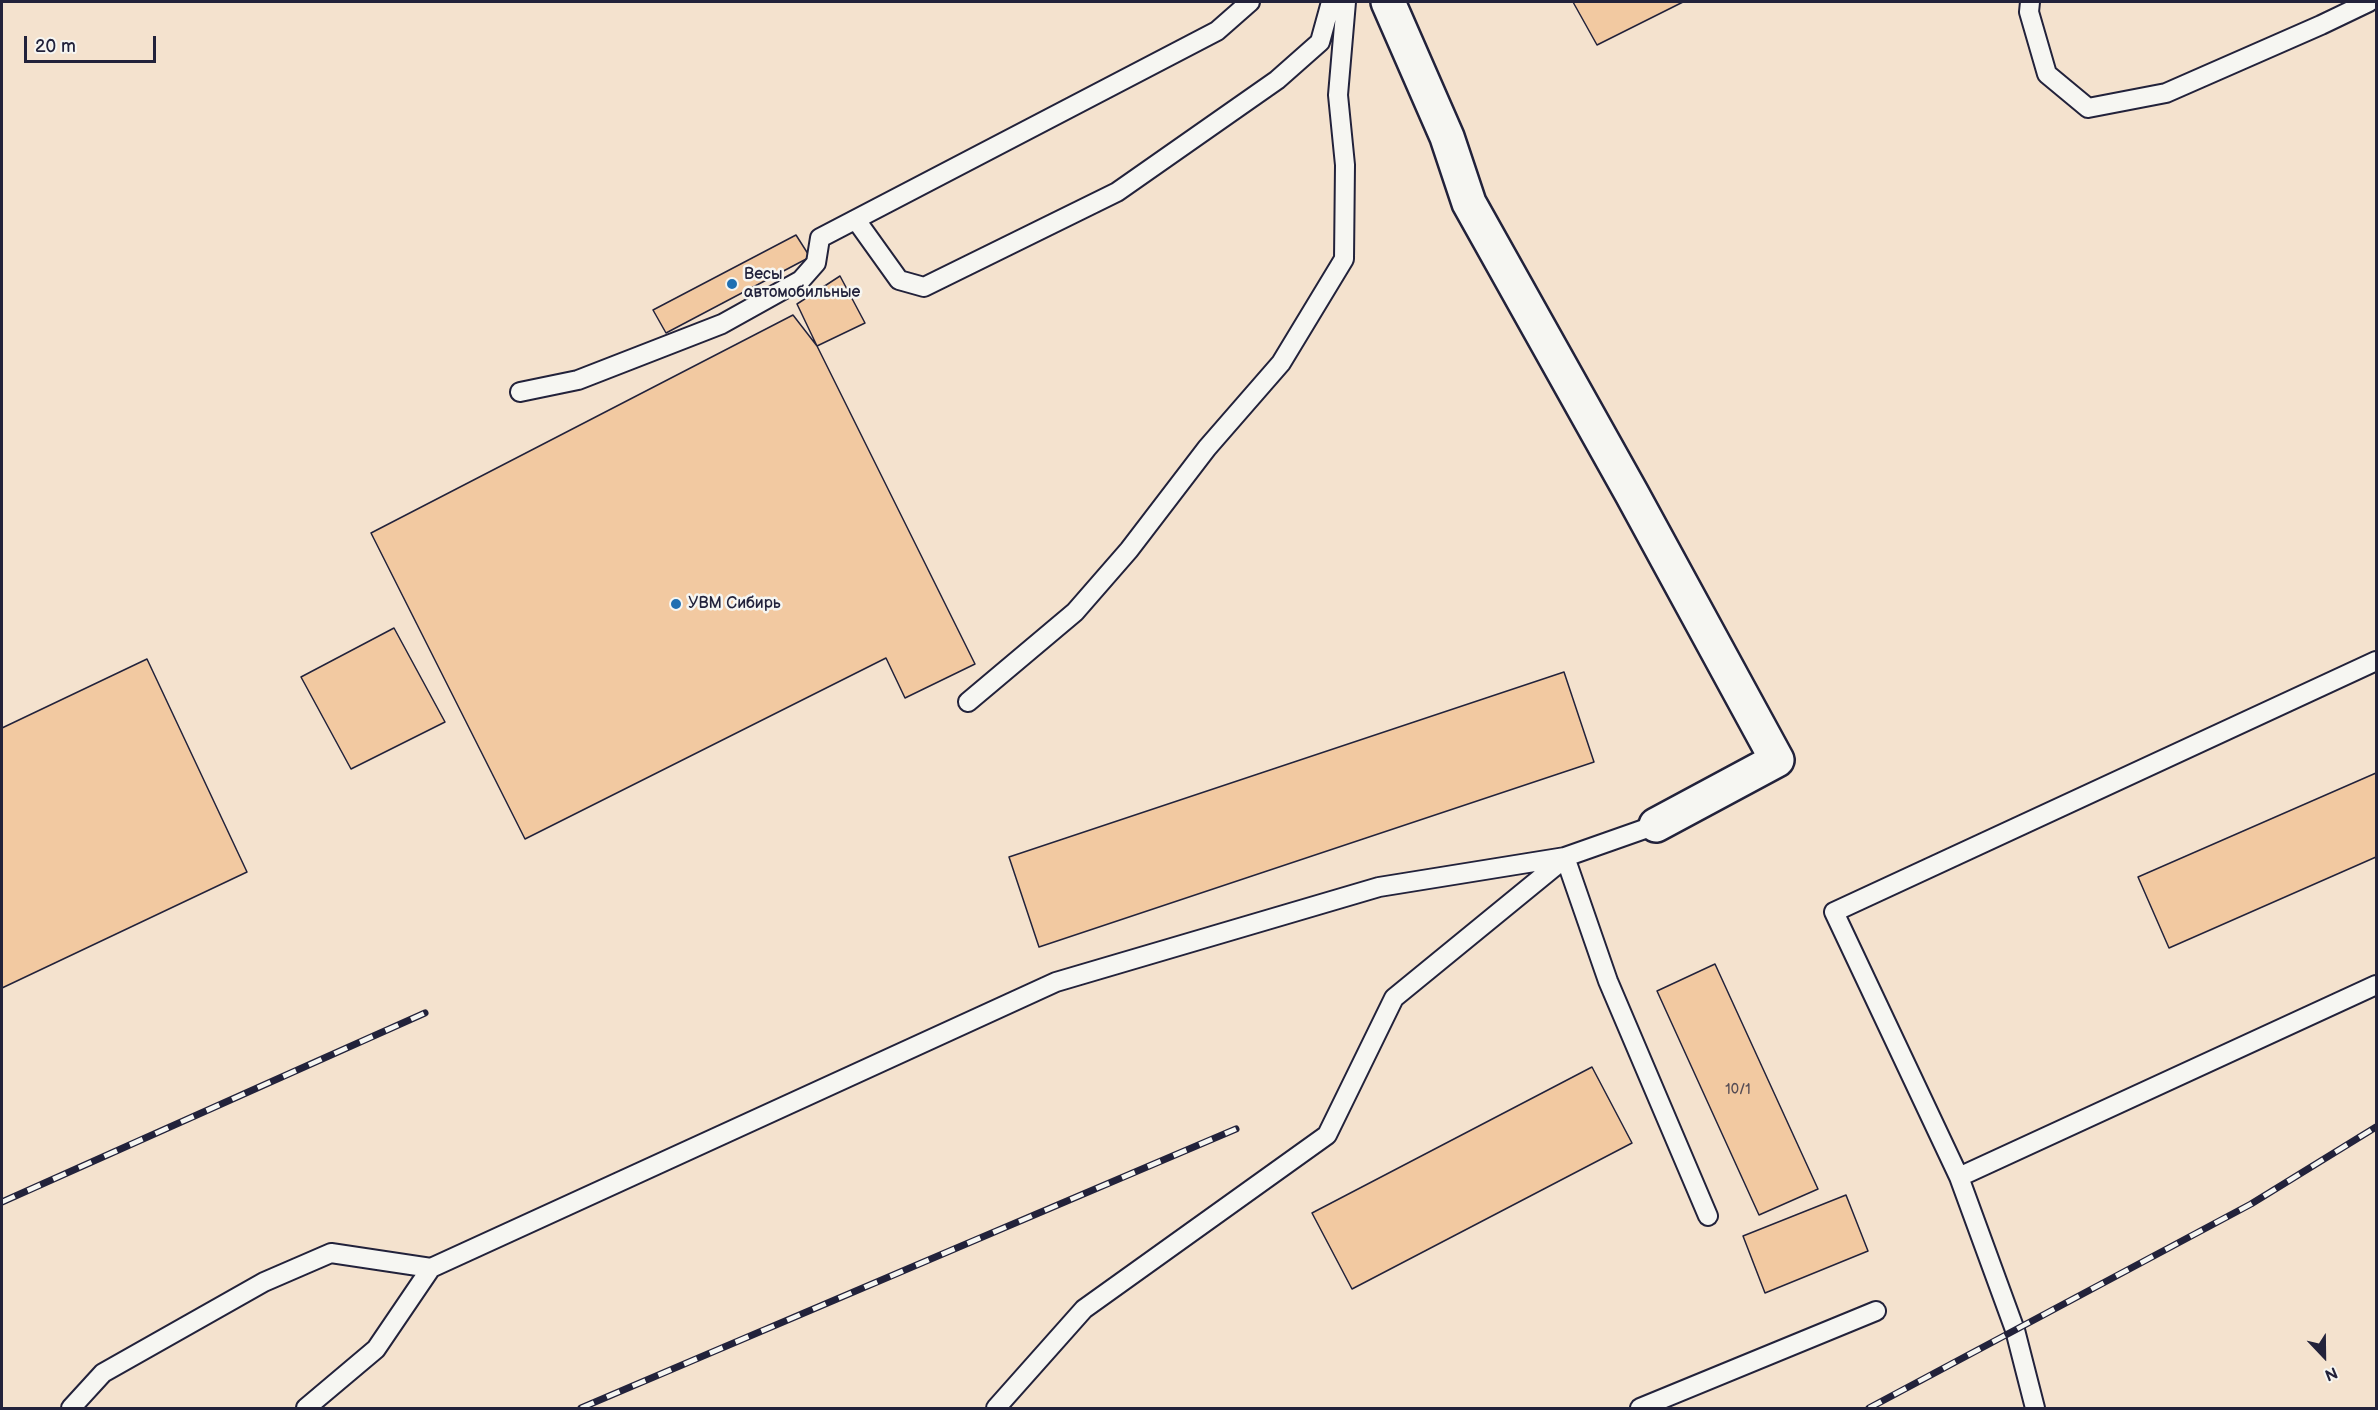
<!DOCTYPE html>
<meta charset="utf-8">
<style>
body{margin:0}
#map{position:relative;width:2378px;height:1410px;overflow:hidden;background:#f5ede2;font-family:"Balsamiq Sans",sans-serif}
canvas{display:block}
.frame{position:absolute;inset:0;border:3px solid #22223b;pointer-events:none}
.north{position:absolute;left:2294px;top:1326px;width:60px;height:60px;-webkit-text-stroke:4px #f6f6f2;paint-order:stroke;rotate:158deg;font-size:16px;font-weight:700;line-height:24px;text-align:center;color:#22223b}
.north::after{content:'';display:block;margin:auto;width:21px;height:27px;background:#22223b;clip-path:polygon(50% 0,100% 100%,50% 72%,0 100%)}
.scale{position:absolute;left:24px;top:36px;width:132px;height:27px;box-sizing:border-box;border:3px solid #22223b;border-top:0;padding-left:8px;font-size:18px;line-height:21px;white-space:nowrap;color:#22223b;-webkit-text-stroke:4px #f6f6f2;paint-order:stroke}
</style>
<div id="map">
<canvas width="2378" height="1410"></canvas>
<div class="frame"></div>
<div class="north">N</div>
<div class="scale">20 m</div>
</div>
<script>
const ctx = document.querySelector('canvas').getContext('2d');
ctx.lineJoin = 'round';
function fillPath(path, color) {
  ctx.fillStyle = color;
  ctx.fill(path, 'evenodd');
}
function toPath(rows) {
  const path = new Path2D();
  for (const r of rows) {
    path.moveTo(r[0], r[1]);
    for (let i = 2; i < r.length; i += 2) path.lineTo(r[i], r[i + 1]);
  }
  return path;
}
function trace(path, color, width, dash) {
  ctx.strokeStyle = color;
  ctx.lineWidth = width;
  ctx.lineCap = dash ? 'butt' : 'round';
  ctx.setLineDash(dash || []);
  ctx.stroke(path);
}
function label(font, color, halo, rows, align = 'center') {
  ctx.font = font + ' "Balsamiq Sans",sans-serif';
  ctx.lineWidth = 5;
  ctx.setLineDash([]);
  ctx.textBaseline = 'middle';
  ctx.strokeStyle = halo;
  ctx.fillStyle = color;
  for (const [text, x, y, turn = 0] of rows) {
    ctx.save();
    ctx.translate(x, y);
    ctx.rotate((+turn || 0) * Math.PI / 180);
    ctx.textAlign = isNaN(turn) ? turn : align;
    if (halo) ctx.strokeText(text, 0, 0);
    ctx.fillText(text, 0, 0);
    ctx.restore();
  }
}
fillPath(toPath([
 [2,2,2376,2,2376,1408,2,1408]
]), '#f4e2ce');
const building = toPath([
 [1573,2,1683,2,1597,45,1573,2],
 [796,235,810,257,666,333,653,310,796,235],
 [840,276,865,323,817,346,797,304,840,276],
 [793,315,817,346,975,664,905,698,886,658,525,839,371,533,793,315],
 [394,628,445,722,351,769,301,677,394,628],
 [147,659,247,872,2,988,2,728,147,659],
 [1564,672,1594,762,1039,947,1009,857,1564,672],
 [2376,773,2376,857,2169,948,2138,877,2376,773],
 [1715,964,1818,1189,1759,1215,1657,991,1715,964],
 [1592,1067,1632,1143,1352,1289,1312,1213,1592,1067],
 [1846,1195,1868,1251,1765,1293,1743,1236,1846,1195]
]);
fillPath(building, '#f2c9a1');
trace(building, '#22223b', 1.5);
const service = toPath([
 [2030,2,2029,12,2047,74,2088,108,2166,93,2321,25,2369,2],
 [856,220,899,280,924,287,1117,192,1277,80,1320,42,1331,2],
 [520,392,578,380,722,324,801,280,816,263,820,238,1217,31,1250,2],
 [968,702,1075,612,1129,550,1207,448,1281,363,1344,259,1345,165,1338,95,1346,2],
 [1656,825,1565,857,1608,981,1708,1216],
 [1959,1177,2376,985],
 [71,1408,103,1373,264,1282,331,1253,431,1268],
 [306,1408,376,1349,431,1268,1056,982,1379,887,1565,857],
 [996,1408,1084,1309,1327,1135,1394,998,1564,859],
 [1640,1408,1876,1311],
 [2035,1408,2015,1330,1959,1177,1834,912,2376,661]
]);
const minor = toPath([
 [1388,2,1447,137,1469,203,1632,494,1777,760,1656,825]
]);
trace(service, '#22223b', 22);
trace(minor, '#22223b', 38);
trace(service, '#f6f6f2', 18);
trace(minor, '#f6f6f2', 33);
const rail = toPath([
 [2,1202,425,1013],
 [581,1408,1236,1129],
 [1869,1408,2251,1204,2376,1127]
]);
trace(rail, '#22223b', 7);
trace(rail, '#f6f6f2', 4.5, [14]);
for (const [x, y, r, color] of [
 [732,284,6,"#1f6fb2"],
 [676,604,6,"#1f6fb2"]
]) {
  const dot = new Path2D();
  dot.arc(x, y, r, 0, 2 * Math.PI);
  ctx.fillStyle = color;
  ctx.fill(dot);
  trace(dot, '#f6f6f2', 2);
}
label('14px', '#564c54', null, [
 ["10/1",1738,1090]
]);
label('16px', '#22223b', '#f6f6f2', [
 ["Весы",744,275],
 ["автомобильные",744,293],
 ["УВМ Сибирь",688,604]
], 'left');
</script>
